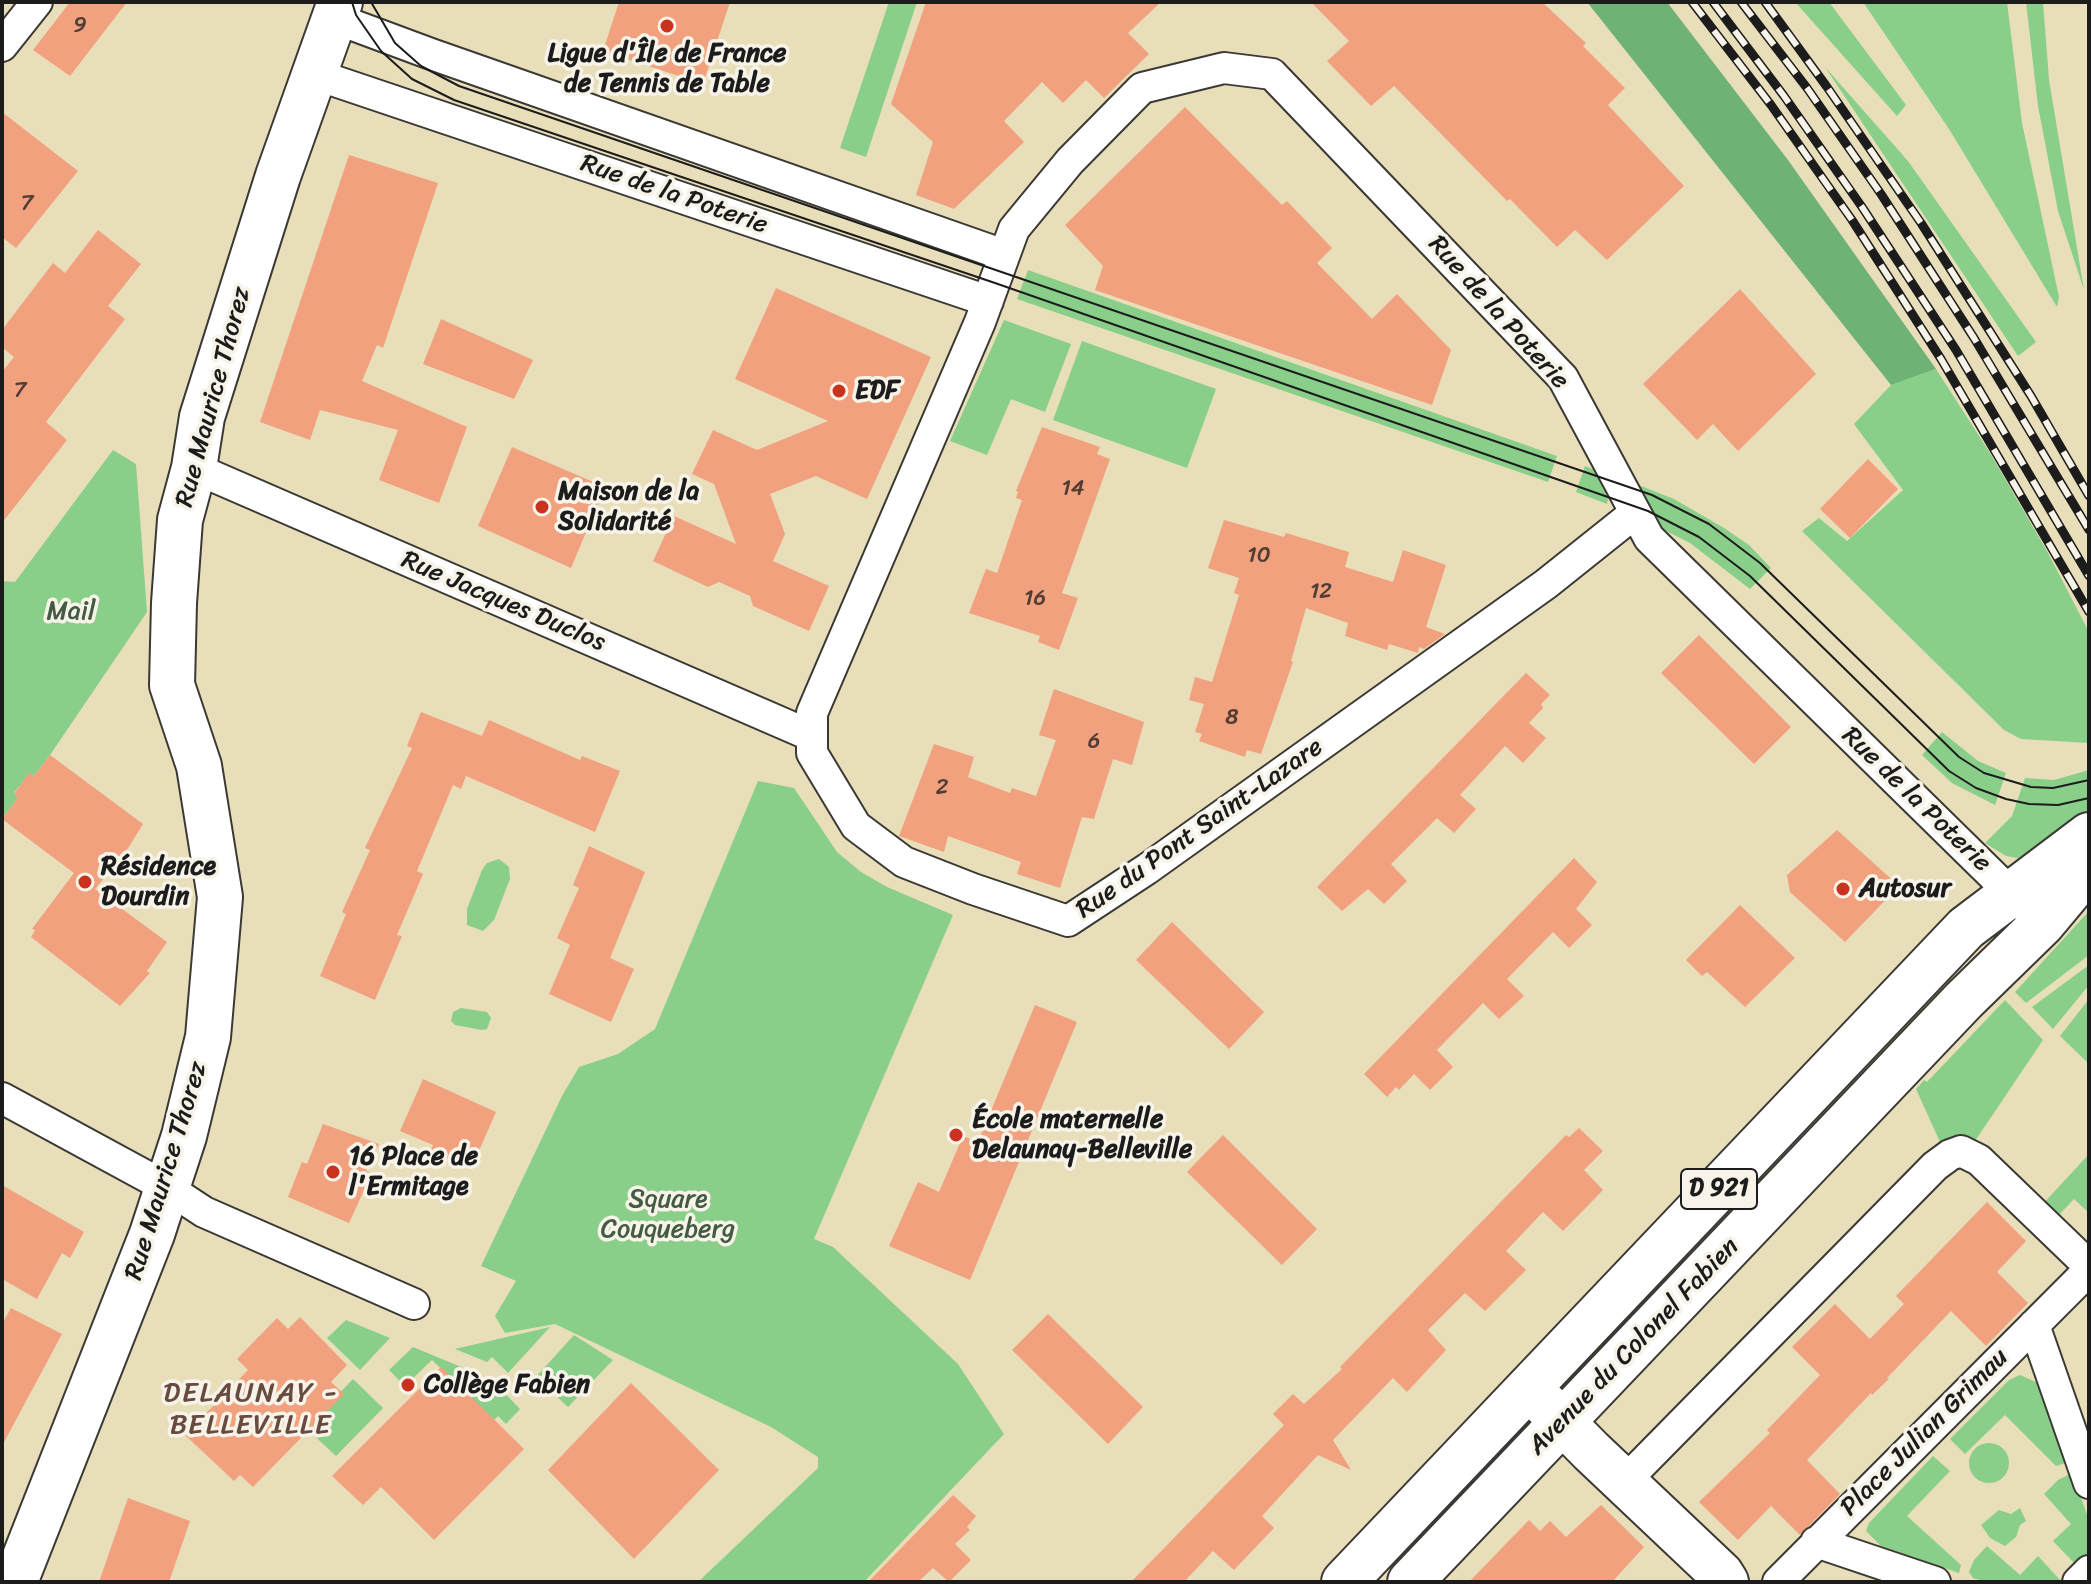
<!DOCTYPE html>
<meta charset="utf-8">
<style>
body{margin:0}
#map{position:relative;width:2091px;height:1584px;overflow:hidden;background:#e8deb9;font-family:Sriracha,sans-serif}
canvas{display:block}
.frame{position:absolute;inset:0;border:4px solid #1c1c1c;pointer-events:none}
</style>
<div id="map">
<canvas width="2091" height="1584"></canvas>
<div class="frame"></div>
</div>
<script>
const ctx = document.querySelector('canvas').getContext('2d');
ctx.lineJoin = 'round';
function fillPath(path, color) {
  ctx.fillStyle = color;
  ctx.fill(path, 'evenodd');
}
function toPath(rows) {
  const path = new Path2D();
  for (const r of rows) {
    if (r.length === 3) {
      path.moveTo(r[0] + r[2], r[1]);
      path.arc(r[0], r[1], r[2], 0, 2 * Math.PI);
      continue;
    }
    path.moveTo(r[0], r[1]);
    for (let i = 2; i < r.length; i += 2) path.lineTo(r[i], r[i + 1]);
  }
  return path;
}
function trace(path, color, width, dash) {
  ctx.strokeStyle = color;
  ctx.lineWidth = width;
  ctx.lineCap = dash ? 'butt' : 'round';
  ctx.setLineDash(dash || []);
  ctx.stroke(path);
}
function label(font, color, halo, rows, align = 'center') {
  ctx.font = font + ' Sriracha,sans-serif';
  ctx.lineWidth = 7;
  ctx.setLineDash([]);
  ctx.textBaseline = 'middle';
  ctx.strokeStyle = halo;
  ctx.fillStyle = color;
  for (const [text, x, y, turn = 0] of rows) {
    ctx.save();
    ctx.translate(x, y);
    ctx.rotate((+turn || 0) * Math.PI / 180);
    ctx.textAlign = isNaN(turn) ? turn : align;
    if (halo) ctx.strokeText(text, 0, 0);
    ctx.fillText(text, 0, 0);
    ctx.restore();
  }
}
fillPath(toPath([
 [889,2,917,2,866,157,840,148],
 [1795,2,1829,2,1906,105,1897,116],
 [1863,2,2007,2,2022,123,2059,297,2057,307,1949,129],
 [2026,2,2043,2,2049,80,2084,290,2058,211,2038,106],
 [1825,67,1908,161,2036,342,2018,356],
 [1028,270,1557,456,1548,482,1017,299],
 [1004,320,1071,344,1045,412,1011,399,987,455,950,441],
 [1082,341,1216,389,1187,468,1053,420],
 [1936,369,1990,453,2047,551,2089,632,2089,743,2021,739,2004,730,1802,531,1819,518,1847,541,1903,490,1854,424,1891,385],
 [113,450,136,464,147,612,50,755,34,776,29,774,14,793,18,798,2,819,2,581,15,582],
 [1585,466,1597,471,1608,499,1607,504,1576,492],
 [1636,484,1674,499,1724,528,1749,545,1771,568,1750,589,1690,543,1662,529],
 [1942,732,1978,761,2006,773,1995,805,1952,783,1922,755],
 [2089,770,2089,818,2032,856,2017,858,2006,856,1985,843,2012,816,2025,778,2054,780],
 [758,781,794,788,837,852,861,872,887,887,953,915,814,1239,833,1247,958,1364,1004,1434,864,1582,698,1582,818,1468,818,1457,771,1427,555,1324,505,1333,495,1316,516,1281,481,1266,562,1096,579,1067,618,1054,655,1029],
 [499,859,509,867,510,879,494,920,483,931,467,925,467,909,482,870,487,863],
 [2089,911,2089,955,2026,1003,2015,992],
 [2089,965,2089,985,2053,1029,2032,1007],
 [2089,999,2089,1064,2060,1036],
 [2005,1000,2043,1040,1975,1141,1955,1136,1940,1142,1916,1089,1924,1080,1927,1082],
 [461,1008,487,1012,491,1018,487,1029,482,1030,455,1025,451,1021,453,1012],
 [2089,1154,2089,1213,2074,1199,2056,1218,2042,1205],
 [346,1320,390,1338,360,1370,327,1338],
 [550,1327,508,1373,492,1357,487,1362,455,1349],
 [574,1335,613,1360,568,1407,536,1377],
 [413,1347,483,1376,466,1393,432,1360,405,1386,389,1370],
 [2020,1375,2040,1384,2069,1462,2056,1466,2005,1415,1965,1454,1950,1439,2009,1380],
 [353,1379,383,1408,336,1456,306,1428],
 [488,1380,494,1382,520,1409,506,1424,498,1416,494,1420,471,1398],
 [1989,1463,20],
 [1933,1456,1950,1471,1907,1516,1961,1565,1959,1573,1881,1546,1866,1531,1869,1523],
 [2072,1473,2089,1520,2089,1553,2076,1565,2053,1541,2071,1524,2044,1494,2058,1480],
 [2020,1508,2026,1521,2020,1525,2016,1537,2005,1546,1990,1538,1981,1525,1999,1510,2011,1514],
 [1987,1546,2020,1575,2038,1556,2060,1580,2057,1582,1986,1582,1973,1578,1969,1572,1974,1560]
]), '#89cf8a');
fillPath(toPath([
 [1587,2,1667,2,1788,160,1936,369,1891,385]
]), '#6eb276');
fillPath(toPath([
 [70,2,127,2,70,76,33,50],
 [619,2,730,2,703,84,603,51],
 [926,2,1161,2,1128,33,1149,54,1104,98,1086,80,1063,103,1042,82,1004,121,1024,142,954,209,916,195,933,142,891,104],
 [1311,2,1542,2,1586,43,1583,46,1625,88,1608,105,1684,186,1607,260,1575,230,1557,247,1510,199,1507,201,1394,86,1371,106,1327,61,1349,41],
 [1185,107,1282,205,1287,201,1332,248,1317,263,1372,319,1397,294,1451,350,1432,405,1095,290,1103,266,1065,225],
 [2,112,78,171,16,248,2,237],
 [349,155,438,183,383,348,377,345,362,381,467,427,439,503,379,480,398,430,320,410,310,440,260,422],
 [98,230,141,264,108,306,125,319,46,422,67,440,2,523,2,372,14,357,2,347,2,330,53,263,65,273],
 [776,288,931,357,867,499,816,476,770,494,785,534,773,561,829,586,809,631,753,606,750,596,719,582,708,587,653,561,674,516,736,544,714,484,692,474,713,430,757,450,828,421,735,379],
 [1740,289,1816,374,1738,451,1713,424,1697,440,1643,384],
 [441,319,533,360,514,399,423,364],
 [1042,427,1100,447,1097,454,1110,459,1062,593,1078,598,1059,650,1038,642,1040,636,969,613,986,569,997,573,1022,500,1016,498,1018,492,1016,491],
 [512,447,605,487,571,568,478,526],
 [1868,459,1898,489,1850,538,1820,509],
 [1224,520,1284,537,1286,533,1349,552,1345,567,1393,582,1403,550,1446,565,1426,627,1445,634,1424,649,1419,647,1418,653,1389,644,1387,650,1345,636,1348,623,1306,608,1291,661,1293,662,1261,754,1247,750,1245,757,1199,741,1202,734,1195,732,1204,704,1189,700,1195,677,1212,682,1239,595,1234,593,1239,578,1208,568],
 [1699,635,1791,727,1754,764,1661,673],
 [1526,673,1550,695,1541,704,1543,708,1529,723,1546,738,1523,763,1505,746,1460,795,1476,809,1454,833,1437,818,1391,864,1407,881,1384,904,1368,889,1342,911,1317,887],
 [1054,689,1144,722,1132,765,1113,759,1094,819,1082,817,1060,888,1017,874,1021,862,948,836,944,852,899,836,934,744,974,757,968,777,1010,793,1012,788,1036,796,1056,740,1039,735],
 [421,712,482,736,489,720,580,760,582,756,620,771,595,832,466,776,461,789,453,785,417,871,423,874,397,935,402,936,375,1000,320,976,346,914,342,912,370,850,365,848,412,748,407,746],
 [50,755,143,824,125,853,95,889,167,942,147,971,150,973,120,1006,31,937,35,930,32,929,74,873,2,819,18,798,14,794,29,773,34,776],
 [1837,830,1899,886,1845,942,1790,892,1787,875],
 [589,846,645,872,610,958,634,969,611,1022,549,994,570,945,557,938,579,888,573,885],
 [1574,858,1597,882,1576,909,1592,925,1569,948,1553,932,1507,979,1524,996,1499,1019,1483,1003,1437,1050,1453,1067,1430,1090,1414,1074,1399,1090,1396,1087,1387,1097,1364,1074],
 [1740,905,1795,958,1745,1007,1707,972,1702,976,1686,960],
 [1172,922,1264,1012,1229,1049,1136,960],
 [1035,1005,1077,1022,970,1280,889,1246,918,1182,939,1192,963,1136,978,1142],
 [423,1079,496,1112,471,1169,431,1150,433,1145,400,1131],
 [323,1124,379,1144,366,1171,372,1173,349,1223,288,1197,302,1162,307,1164],
 [1579,1128,1603,1151,1584,1170,1603,1190,1563,1231,1543,1212,1506,1251,1526,1270,1485,1311,1465,1293,1428,1330,1446,1350,1407,1392,1393,1378,1333,1440,1351,1470,1318,1455,1262,1516,1274,1528,1234,1570,1213,1551,1184,1582,1131,1582,1284,1425,1273,1414,1293,1394,1304,1404,1342,1369,1340,1367,1566,1135,1569,1137],
 [1223,1135,1317,1229,1282,1265,1187,1172],
 [2,1185,84,1232,70,1258,62,1253,37,1299,2,1279],
 [1987,1202,2026,1241,1997,1272,2028,1303,1986,1346,1951,1311,1887,1378,1889,1379,1872,1395,1871,1393,1807,1460,1840,1494,1800,1535,1771,1506,1738,1540,1699,1502,1770,1433,1767,1430,1820,1375,1792,1347,1835,1304,1870,1339,1904,1304,1896,1296],
 [11,1308,62,1334,2,1446,2,1324],
 [1048,1314,1143,1407,1108,1444,1012,1350],
 [300,1317,347,1365,331,1382,344,1394,253,1487,240,1475,234,1481,185,1435,248,1370,237,1359,277,1318,288,1329],
 [441,1367,524,1449,434,1540,381,1487,363,1505,332,1476],
 [631,1383,719,1470,634,1559,548,1470],
 [953,1495,976,1516,967,1527,970,1530,955,1544,971,1560,949,1582,933,1568,918,1582,868,1582],
 [128,1498,190,1521,169,1582,99,1582],
 [1601,1505,1644,1547,1612,1582,1469,1582,1529,1520,1540,1531,1550,1521,1566,1537]
]), '#f1a17e');
const street = toPath([
 [334,18,431,54,1004,255],
 [2,46,37,2],
 [314,74,988,301],
 [194,468,812,736],
 [1635,513,1546,584,1147,869,1068,921,973,889,904,862,856,826,812,753,812,713,980,322,1014,229,1070,161,1142,88,1224,68,1272,74,1563,378,1649,538,2024,906],
 [2,1098,166,1187,204,1212,414,1304],
 [2034,1325,2089,1483],
 [1624,1482,1935,1166,1950,1155,1961,1151,1979,1160,2089,1266],
 [1816,1542,1935,1582],
 [1778,1582,2089,1270],
 [2078,1582,2089,1571]
]);
const secondary = toPath([
 [1529,1388,1591,1451,1721,1574,1726,1582],
 [15,1582,152,1234,184,1136,208,1037,220,897,199,766,172,685,174,603,180,520,194,468,202,417,278,176,340,2]
]);
const primary = toPath([
 [1344,1582,1966,928,2089,835],
 [1410,1582,1964,1000,2042,924,2089,868]
]);
trace(street, '#3b3934', 34);
trace(secondary, '#3b3934', 48);
trace(primary, '#3b3934', 48);
trace(street, '#fff', 30);
trace(secondary, '#fff', 44);
trace(primary, '#fff', 44);
trace(toPath([
 [352,2,356,15,381,51,412,79,454,100,995,283,1648,511,1699,537,1750,576,1949,771,1976,788,2006,799,2029,804,2058,805,2089,798],
 [371,2,395,43,421,66,459,86,1652,495,1709,524,1760,563,1959,757,1984,773,2031,787,2053,788,2089,780]
]), '#1c1c1c', 2);
const rail = toPath([
 [1692,2,1771,105,1852,220,1941,359,2089,612],
 [1713,2,1784,96,1862,207,1956,350,2089,576],
 [1741,2,1807,88,1881,194,1974,338,2089,530],
 [1765,2,1827,87,1921,223,2031,396,2089,496]
]);
trace(rail, '#1c1c1c', 9);
trace(rail, '#f7f3e8', 6, [18]);
for (const [x, y, r, color] of [
 [667,26,8,"#c8321e"],
 [839,391,8,"#c8321e"],
 [542,507,8,"#c8321e"],
 [85,882,8,"#c8321e"],
 [1843,889,8,"#c8321e"],
 [956,1135,8,"#c8321e"],
 [333,1172,8,"#c8321e"],
 [408,1385,8,"#c8321e"]
]) {
  const dot = new Path2D();
  dot.arc(x, y, r, 0, 2 * Math.PI);
  ctx.fillStyle = color;
  ctx.fill(dot);
  trace(dot, '#f7f3e8', 3);
}
label('22px', '#513d34', null, [
 ["9",80,26],
 ["7",27,204],
 ["7",20,391],
 ["14",1073,489],
 ["10",1259,556],
 ["12",1321,592],
 ["16",1035,599],
 ["8",1232,718],
 ["6",1094,742],
 ["2",942,788]
]);
for (const [x, y, w] of [
 [1719,1189,76]
]) {
  const box = new Path2D();
  box.roundRect(x - w / 2, y - 20, w, 40, 6);
  ctx.fillStyle = '#f7f3e8';
  ctx.fill(box);
  trace(box, '#1c1c1c', 2);
}
label('bold 24px', '#1c1c1c', null, [
 ["D 921",1719,1189]
]);
label('bold 26px', '#1c1c1c', '#f7f3e8', [
 ["Ligue d'Île de France",667,54,"center"],
 ["de Tennis de Table",667,84,"center"],
 ["EDF",855,391],
 ["Maison de la",558,492],
 ["Solidarité",558,522],
 ["Résidence",101,867],
 ["Dourdin",101,897],
 ["Autosur",1859,889],
 ["École maternelle",972,1120],
 ["Delaunay-Belleville",972,1150],
 ["16 Place de",349,1157],
 ["l'Ermitage",349,1187],
 ["Collège Fabien",424,1385]
], 'left');
label('26px', '#1c1c1c', '#f7f3e8', [
 ["Rue de la Poterie",674,195,19],
 ["Rue de la Poterie",1498,313,48],
 ["Rue Maurice Thorez",214,397,-75],
 ["Rue Jacques Duclos",503,602,23],
 ["Rue de la Poterie",1916,800,44],
 ["Rue du Pont Saint-Lazare",1200,829,-35],
 ["Rue Maurice Thorez",167,1171,-73],
 ["Avenue du Colonel Fabien",1634,1347,-46],
 ["Place Julian Grimau",1925,1433,-45]
]);
label('26px', '#425b42', '#f7f3e8', [
 ["Mail",71,612],
 ["Square",668,1200],
 ["Couqueberg",668,1230]
]);
ctx.letterSpacing = '2px';
label('28px', '#674b3e', '#f7f3e8', [
 ["DELAUNAY -",251,1394],
 ["BELLEVILLE",251,1426]
]);
ctx.letterSpacing = '0px';
</script>
